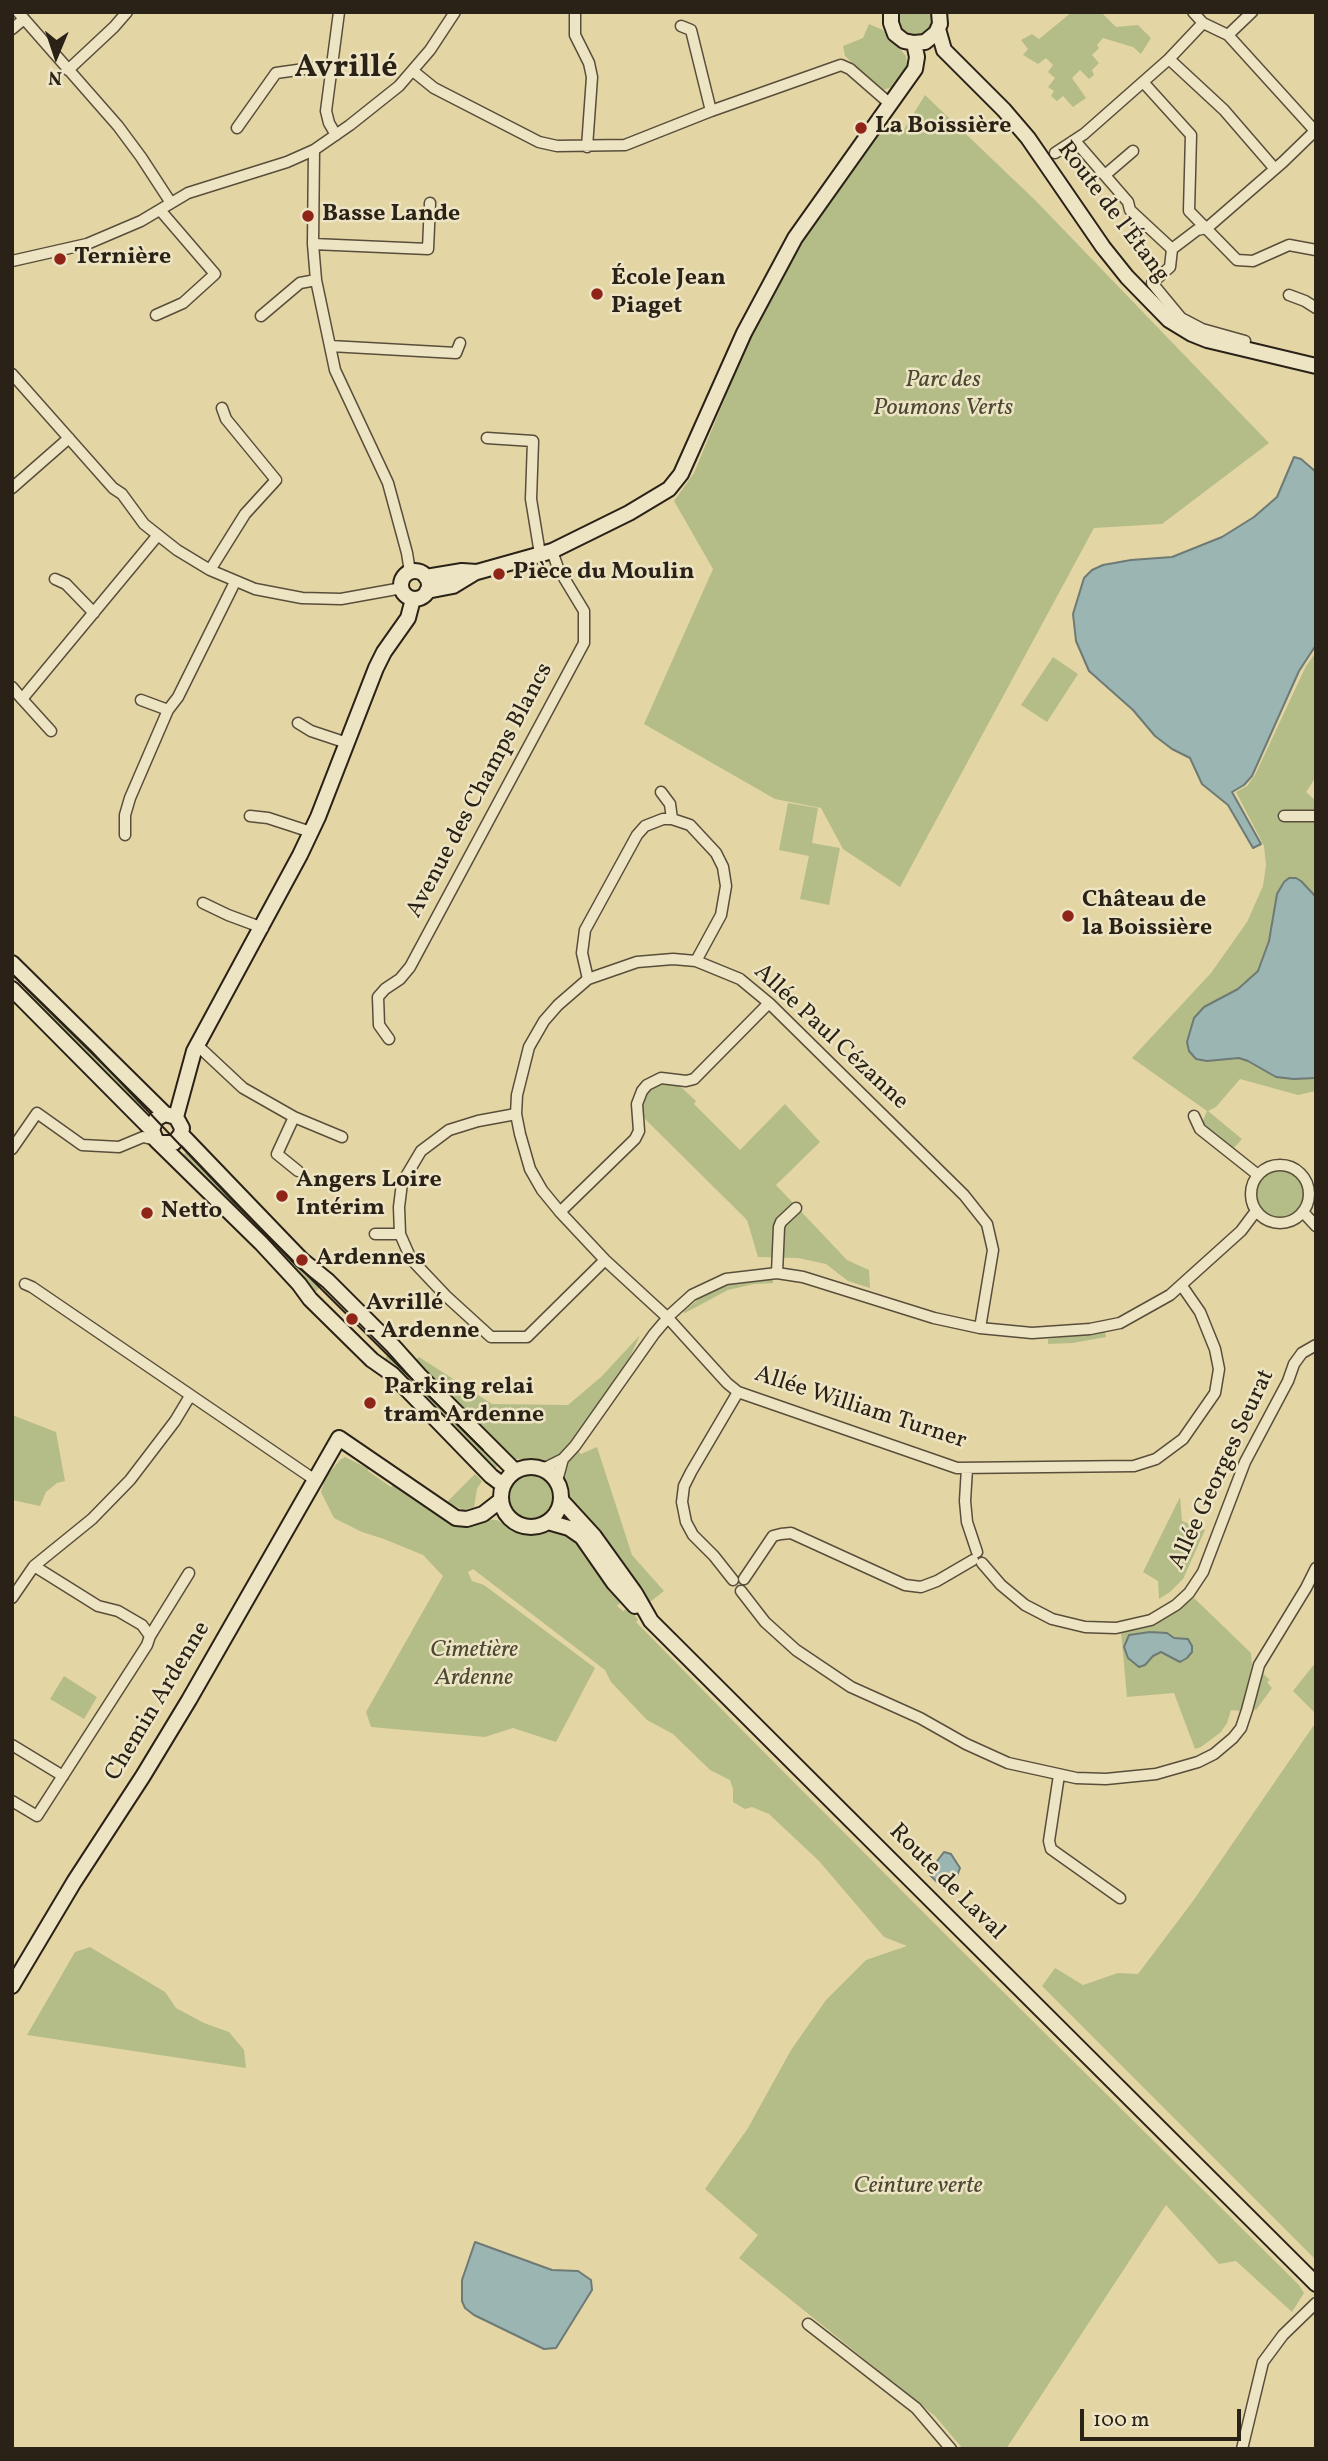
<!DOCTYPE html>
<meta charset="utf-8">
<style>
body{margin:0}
#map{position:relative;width:1328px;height:2461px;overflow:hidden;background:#e4d5a5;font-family:Vollkorn,serif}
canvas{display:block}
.frame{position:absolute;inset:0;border:14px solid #2a2117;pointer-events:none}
.north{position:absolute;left:21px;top:21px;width:70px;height:70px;-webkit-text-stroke:5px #ede4c4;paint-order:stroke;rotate:182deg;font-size:19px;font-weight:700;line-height:28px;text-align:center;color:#2a2117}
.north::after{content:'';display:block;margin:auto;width:24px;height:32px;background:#2a2117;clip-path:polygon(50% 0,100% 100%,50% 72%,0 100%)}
.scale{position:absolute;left:1080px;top:2409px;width:161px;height:32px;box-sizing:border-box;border:4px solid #2a2117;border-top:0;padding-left:9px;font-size:21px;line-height:24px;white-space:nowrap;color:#2a2117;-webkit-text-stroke:5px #ede4c4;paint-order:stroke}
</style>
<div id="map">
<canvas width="1328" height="2461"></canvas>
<div class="frame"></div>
<div class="north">N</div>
<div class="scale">100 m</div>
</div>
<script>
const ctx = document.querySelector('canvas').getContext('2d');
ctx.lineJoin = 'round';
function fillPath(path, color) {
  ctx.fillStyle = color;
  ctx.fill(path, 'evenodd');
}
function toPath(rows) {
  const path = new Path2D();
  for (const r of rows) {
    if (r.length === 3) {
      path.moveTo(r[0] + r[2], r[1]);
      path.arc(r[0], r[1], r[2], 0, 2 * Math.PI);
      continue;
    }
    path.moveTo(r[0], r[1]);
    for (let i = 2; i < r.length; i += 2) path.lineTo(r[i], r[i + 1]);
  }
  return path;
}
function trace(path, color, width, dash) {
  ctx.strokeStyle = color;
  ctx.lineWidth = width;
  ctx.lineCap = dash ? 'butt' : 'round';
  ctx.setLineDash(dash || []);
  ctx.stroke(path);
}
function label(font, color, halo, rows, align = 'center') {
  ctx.font = font + ' Vollkorn,serif';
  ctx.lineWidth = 5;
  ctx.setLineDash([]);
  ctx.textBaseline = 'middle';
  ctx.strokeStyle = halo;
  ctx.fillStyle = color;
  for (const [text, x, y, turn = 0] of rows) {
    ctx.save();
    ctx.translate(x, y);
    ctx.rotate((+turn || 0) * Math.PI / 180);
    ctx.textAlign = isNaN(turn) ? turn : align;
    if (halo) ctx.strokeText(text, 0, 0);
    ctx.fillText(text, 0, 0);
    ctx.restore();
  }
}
fillPath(toPath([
 [897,12,934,12,934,26,924,37,902,34,895,17],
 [1072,12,1101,12,1116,27,1138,25,1151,38,1141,54,1133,47,1103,38,1097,45,1099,48,1092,55,1099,63,1092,70,1094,75,1089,79,1080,70,1072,78,1086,98,1073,107,1063,96,1057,101,1051,96,1054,91,1048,87,1055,78,1048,72,1053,65,1046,58,1038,64,1023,55,1028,49,1021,40,1032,34,1039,39],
 [869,24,883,30,906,56,907,66,897,85,881,91,845,56,843,46,863,38],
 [925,95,1035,200,1269,443,1162,524,1094,528,900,887,843,849,821,808,775,799,644,724,713,569,674,501,694,473,761,311,814,219,884,126,900,136],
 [1316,652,1316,777,1306,792,1316,801,1316,1091,1298,1095,1240,1079,1216,1107,1208,1111,1242,1139,1233,1149,1204,1127,1202,1123,1207,1111,1132,1058,1211,973,1247,922,1263,886,1266,865,1264,846,1236,792,1247,786,1255,775,1306,666],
 [1053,657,1078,674,1047,722,1021,705],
 [788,803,818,808,812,843,840,848,829,905,800,899,809,856,779,850],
 [29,988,147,1107,141,1112,23,993],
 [662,1083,675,1084,682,1088,696,1101,694,1104,740,1150,785,1104,820,1142,776,1185,847,1260,869,1270,870,1288,848,1281,826,1264,798,1258,758,1257,747,1220,645,1119,641,1105,643,1097,648,1090],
 [188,1150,322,1285,314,1293,180,1158],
 [1281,1194,24],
 [773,1278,773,1283,754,1284,728,1290,685,1313,683,1312,700,1298,718,1288,752,1279],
 [1105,1332,1106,1337,1073,1343,1048,1344,1048,1339],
 [640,1335,630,1357,590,1417,566,1448,555,1457,545,1462,536,1459,513,1459,414,1361,419,1357,492,1404,568,1405,601,1377],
 [390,1353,500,1463,493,1471,382,1361],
 [12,1415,56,1432,65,1481,57,1483,46,1492,40,1506,12,1500],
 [597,1447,632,1555,664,1591,650,1602,642,1586,638,1588,634,1576,604,1535,593,1527,569,1501,565,1477,570,1459,577,1451,581,1454],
 [345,1457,369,1469,368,1471,391,1487,395,1483,445,1518,497,1520,521,1534,541,1534,552,1530,564,1531,579,1542,622,1601,617,1606,623,1611,629,1607,638,1620,636,1622,742,1730,957,1946,1299,2285,1304,2293,1292,2312,1236,2261,1219,2264,1166,2205,1006,2449,963,2449,935,2416,739,2258,758,2235,705,2189,748,2128,791,2050,826,2000,866,1960,907,1946,884,1937,819,1861,769,1814,752,1807,745,1809,733,1802,733,1789,730,1780,710,1770,673,1734,647,1720,611,1682,605,1670,473,1569,468,1572,472,1581,484,1585,595,1668,556,1742,513,1728,485,1737,371,1727,366,1712,443,1576,423,1555,384,1539,362,1532,334,1518,321,1492,325,1478,340,1460],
 [530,1497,24],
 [475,1474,482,1481,477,1489,474,1507,463,1510,447,1502],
 [1180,1497,1182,1521,1205,1530,1183,1579,1170,1592,1159,1599,1158,1581,1143,1572],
 [1194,1598,1251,1653,1252,1665,1241,1711,1231,1710,1227,1723,1221,1732,1201,1747,1195,1749,1174,1693,1127,1697,1121,1632,1147,1626],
 [1316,1662,1316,1714,1293,1691],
 [1261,1672,1270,1680,1267,1682,1272,1688,1256,1710,1252,1708],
 [64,1676,97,1697,84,1719,50,1699],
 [1316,1722,1316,2260,1042,1986,1055,1968,1083,1985,1118,1973,1138,1974,1193,1901],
 [90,1947,165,1992,176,2008,204,2023,229,2032,244,2050,246,2068,27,2035,75,1952]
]), '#b4bd87');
const water = toPath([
 [1294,457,1301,459,1316,472,1316,645,1299,671,1252,776,1244,785,1232,792,1261,844,1253,848,1228,805,1202,784,1190,758,1172,749,1155,736,1133,710,1089,671,1076,641,1073,614,1084,578,1092,570,1103,565,1131,560,1172,557,1222,537,1254,517,1277,497,1294,457],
 [1289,878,1296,878,1301,881,1316,897,1316,1078,1294,1079,1276,1077,1248,1061,1239,1058,1207,1061,1196,1059,1189,1051,1187,1042,1194,1018,1204,1007,1238,989,1258,971,1269,941,1277,894,1284,882,1289,878],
 [1150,1632,1167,1633,1174,1638,1188,1639,1192,1646,1192,1652,1187,1658,1180,1662,1161,1652,1153,1656,1145,1665,1139,1667,1128,1658,1124,1647,1129,1635,1150,1632],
 [944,1852,951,1854,960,1868,957,1876,944,1889,928,1873,944,1852],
 [475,2242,552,2270,578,2271,591,2280,592,2290,556,2348,544,2349,474,2315,465,2308,462,2301,462,2280,475,2242]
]);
fillPath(water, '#9bb5b3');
trace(water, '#6e7a75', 2);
const street = toPath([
 [18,12,118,126,141,157,171,203],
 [575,12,575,35,589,63,592,77,587,147],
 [1193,12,1203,23,1228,35,1316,132],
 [681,26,691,30,711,111],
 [12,29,24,19],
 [1228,35,1252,12],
 [1169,59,1224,110,1275,169],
 [68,70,114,27,127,12],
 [413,71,434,88,539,142,557,146,625,145,711,111,841,65,850,69,889,103],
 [1143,82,1191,135,1189,211,1237,260,1253,261,1289,245,1316,250],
 [237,128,276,73,333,65],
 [336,135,329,123,326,111,339,12],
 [1076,142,1128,202,1130,210,1172,249,1197,230,1207,228,1283,162,1316,130],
 [314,150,313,244,316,280,335,370,388,483,407,553,410,572],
 [1055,153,1084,134,1169,59,1203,23],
 [1105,175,1133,151],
 [313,244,428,249,430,203],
 [1172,249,1170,267,1152,283,1181,318,1202,329,1245,341],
 [12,261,87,244,141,221,188,193,287,162,314,150,350,125,399,86,430,50,455,12],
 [1289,295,1305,301,1316,308],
 [156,315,183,303,215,274,160,210],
 [261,316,300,283,316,280],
 [330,346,456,353,460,343],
 [12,374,113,488,122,494,144,524,177,550,210,570,255,589,302,598,341,599,402,588],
 [487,438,533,441,531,499,540,554],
 [12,488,69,438],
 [210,570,245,514,276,480,226,419,222,408],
 [55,579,66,584,94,613],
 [12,687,22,699],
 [141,700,168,710],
 [298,723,311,731,347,743],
 [51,731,22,699,158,535],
 [661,792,670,804,672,819],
 [250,816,268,818,311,832],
 [1284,816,1316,816],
 [125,835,125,815,130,798,168,710,178,697,235,582],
 [203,903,228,915,263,928],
 [588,979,582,953,585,930,637,835,645,826,663,819,672,819,690,825,716,853,723,867,726,886,721,915,696,961],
 [389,1039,379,1025,378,997,385,989,400,979,410,967,584,643,584,611,558,568,552,551],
 [197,1045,243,1088,294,1117,277,1154,298,1171],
 [516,1114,478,1121,449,1130,421,1151,402,1183,399,1207,400,1234,411,1259,446,1296,491,1337,527,1337,605,1260],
 [1194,1116,1200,1129,1258,1175],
 [294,1117,342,1137],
 [12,1149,37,1113,82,1145,119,1147,143,1137,156,1140],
 [1280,1194,29],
 [560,1212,635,1139,639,1131,637,1104,642,1091,647,1085,661,1078,686,1081,694,1079,769,1003],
 [1303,1212,1316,1226],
 [375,1234,400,1234],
 [777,1273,779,1227,781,1222,796,1208],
 [25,1284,32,1287,315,1480],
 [980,1328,993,1250,987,1224,964,1195,769,1003,740,979,696,961,673,959,637,962,588,979,558,1005,544,1021,529,1047,517,1095,516,1114,520,1134,530,1169,542,1190,560,1212,605,1260,668,1318,727,1383,738,1392,957,1468,1134,1466,1156,1459,1183,1439,1215,1393,1219,1369,1215,1349,1200,1312,1182,1286],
 [967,1468,965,1501,967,1522,977,1552],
 [543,1469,563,1459,575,1446,654,1334,671,1314,692,1295,726,1279,777,1273,803,1277,934,1318,980,1328,1032,1333,1090,1329,1120,1323,1170,1295,1241,1231,1256,1211],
 [557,1481,563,1459],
 [982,1563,1001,1585,1025,1605,1052,1619,1085,1627,1116,1628,1151,1620,1176,1605,1189,1593,1203,1572,1245,1462,1288,1381,1294,1364,1302,1353,1316,1345],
 [34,1566,98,1606,118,1611,142,1625,150,1636],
 [744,1579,773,1536,781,1534,791,1533,905,1585,921,1587,937,1581,973,1560],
 [733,1580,714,1556,693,1535,686,1522,682,1502,684,1486,691,1472,738,1392],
 [741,1591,765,1622,796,1650,851,1687,920,1718,966,1744,1008,1763,1076,1778,1106,1779,1156,1774,1198,1762,1214,1754,1233,1738,1241,1728,1247,1710,1259,1665,1306,1588,1316,1568],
 [12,1598,34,1566,92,1519,130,1480,175,1421,190,1396],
 [12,1745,63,1776],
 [1059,1775,1049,1841,1051,1849,1120,1898],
 [12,1801,37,1816,147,1645,150,1636,189,1573],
 [808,2324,916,2408,951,2449],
 [1242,2449,1263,2362,1283,2335,1316,2303]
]);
const secondary = toPath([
 [891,12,891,23,895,34,904,41,914,43,925,42,936,33,940,24,939,12],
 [938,29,944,50,1004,110,1028,138,1103,247,1127,277,1169,320,1192,334,1207,340,1316,366],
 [415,585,14],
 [426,577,462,571,477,572,552,551,629,513,669,489,681,474,744,333,795,238,915,69,917,57,914,43],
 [427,591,453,586,476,572],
 [12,963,165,1114],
 [12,989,152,1130],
 [176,1117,194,1051,300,855,318,817,376,668,384,652,408,618,413,599],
 [181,1134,302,1260,328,1281,393,1346,419,1375,515,1471],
 [160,1143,174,1143,181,1134,182,1128,176,1117,165,1114,156,1119,152,1130,156,1140,261,1243,299,1284,310,1299,372,1360,392,1374,491,1476,503,1485],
 [531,1497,30],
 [561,1500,594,1536,635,1593,651,1621,1316,2284],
 [548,1522,569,1528,582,1537,614,1583,635,1606],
 [12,1986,74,1882,143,1776,189,1700,339,1438,456,1518,467,1519,483,1514,501,1500]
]);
trace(street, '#584e3a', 13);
trace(secondary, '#2a2117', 18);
trace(street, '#ede4c4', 10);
trace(secondary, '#ede4c4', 14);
trace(toPath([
 [12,974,91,1051,234,1202,483,1450]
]), '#2a2117', 2);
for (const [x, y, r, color] of [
 [861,128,7,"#8f2418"],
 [308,216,7,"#8f2418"],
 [60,259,7,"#8f2418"],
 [597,294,7,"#8f2418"],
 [499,574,7,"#8f2418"],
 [1068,916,7,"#8f2418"],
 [282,1196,7,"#8f2418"],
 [147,1213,7,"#8f2418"],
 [302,1260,7,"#8f2418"],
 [352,1319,7,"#8f2418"],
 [370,1403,7,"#8f2418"]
]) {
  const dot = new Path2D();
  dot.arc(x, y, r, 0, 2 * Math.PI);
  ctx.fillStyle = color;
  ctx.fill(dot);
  trace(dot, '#ede4c4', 2.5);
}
label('bold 24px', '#2a2117', '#ede4c4', [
 ["La Boissière",875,128],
 ["Basse Lande",322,216],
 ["Ternière",74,259],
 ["École Jean",611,280],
 ["Piaget",611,308],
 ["Pièce du Moulin",513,574],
 ["Château de",1082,902],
 ["la Boissière",1082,930],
 ["Angers Loire",296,1182],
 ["Intérim",296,1210],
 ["Netto",161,1213],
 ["Ardennes",316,1260],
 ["Avrillé",366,1305],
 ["- Ardenne",366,1333],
 ["Parking relai",384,1389],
 ["tram Ardenne",384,1417]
], 'left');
label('24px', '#2a2117', '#ede4c4', [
 ["Route de l'Étang",1112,213,53],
 ["Avenue des Champs Blancs",481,791,-62],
 ["Allée Paul Cézanne",830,1038,43],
 ["Allée William Turner",860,1409,18],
 ["Allée Georges Seurat",1223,1470,-65],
 ["Chemin Ardenne",159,1702,-59],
 ["Route de Laval",946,1883,45]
]);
label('italic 24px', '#4c4833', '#ede4c4', [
 ["Parc des",943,382],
 ["Poumons Verts",943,410],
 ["Cimetière",474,1652],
 ["Ardenne",474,1680],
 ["Ceinture verte",918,2188]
]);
label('bold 32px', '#2a2117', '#ede4c4', [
 ["Avrillé",346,70]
]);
</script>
